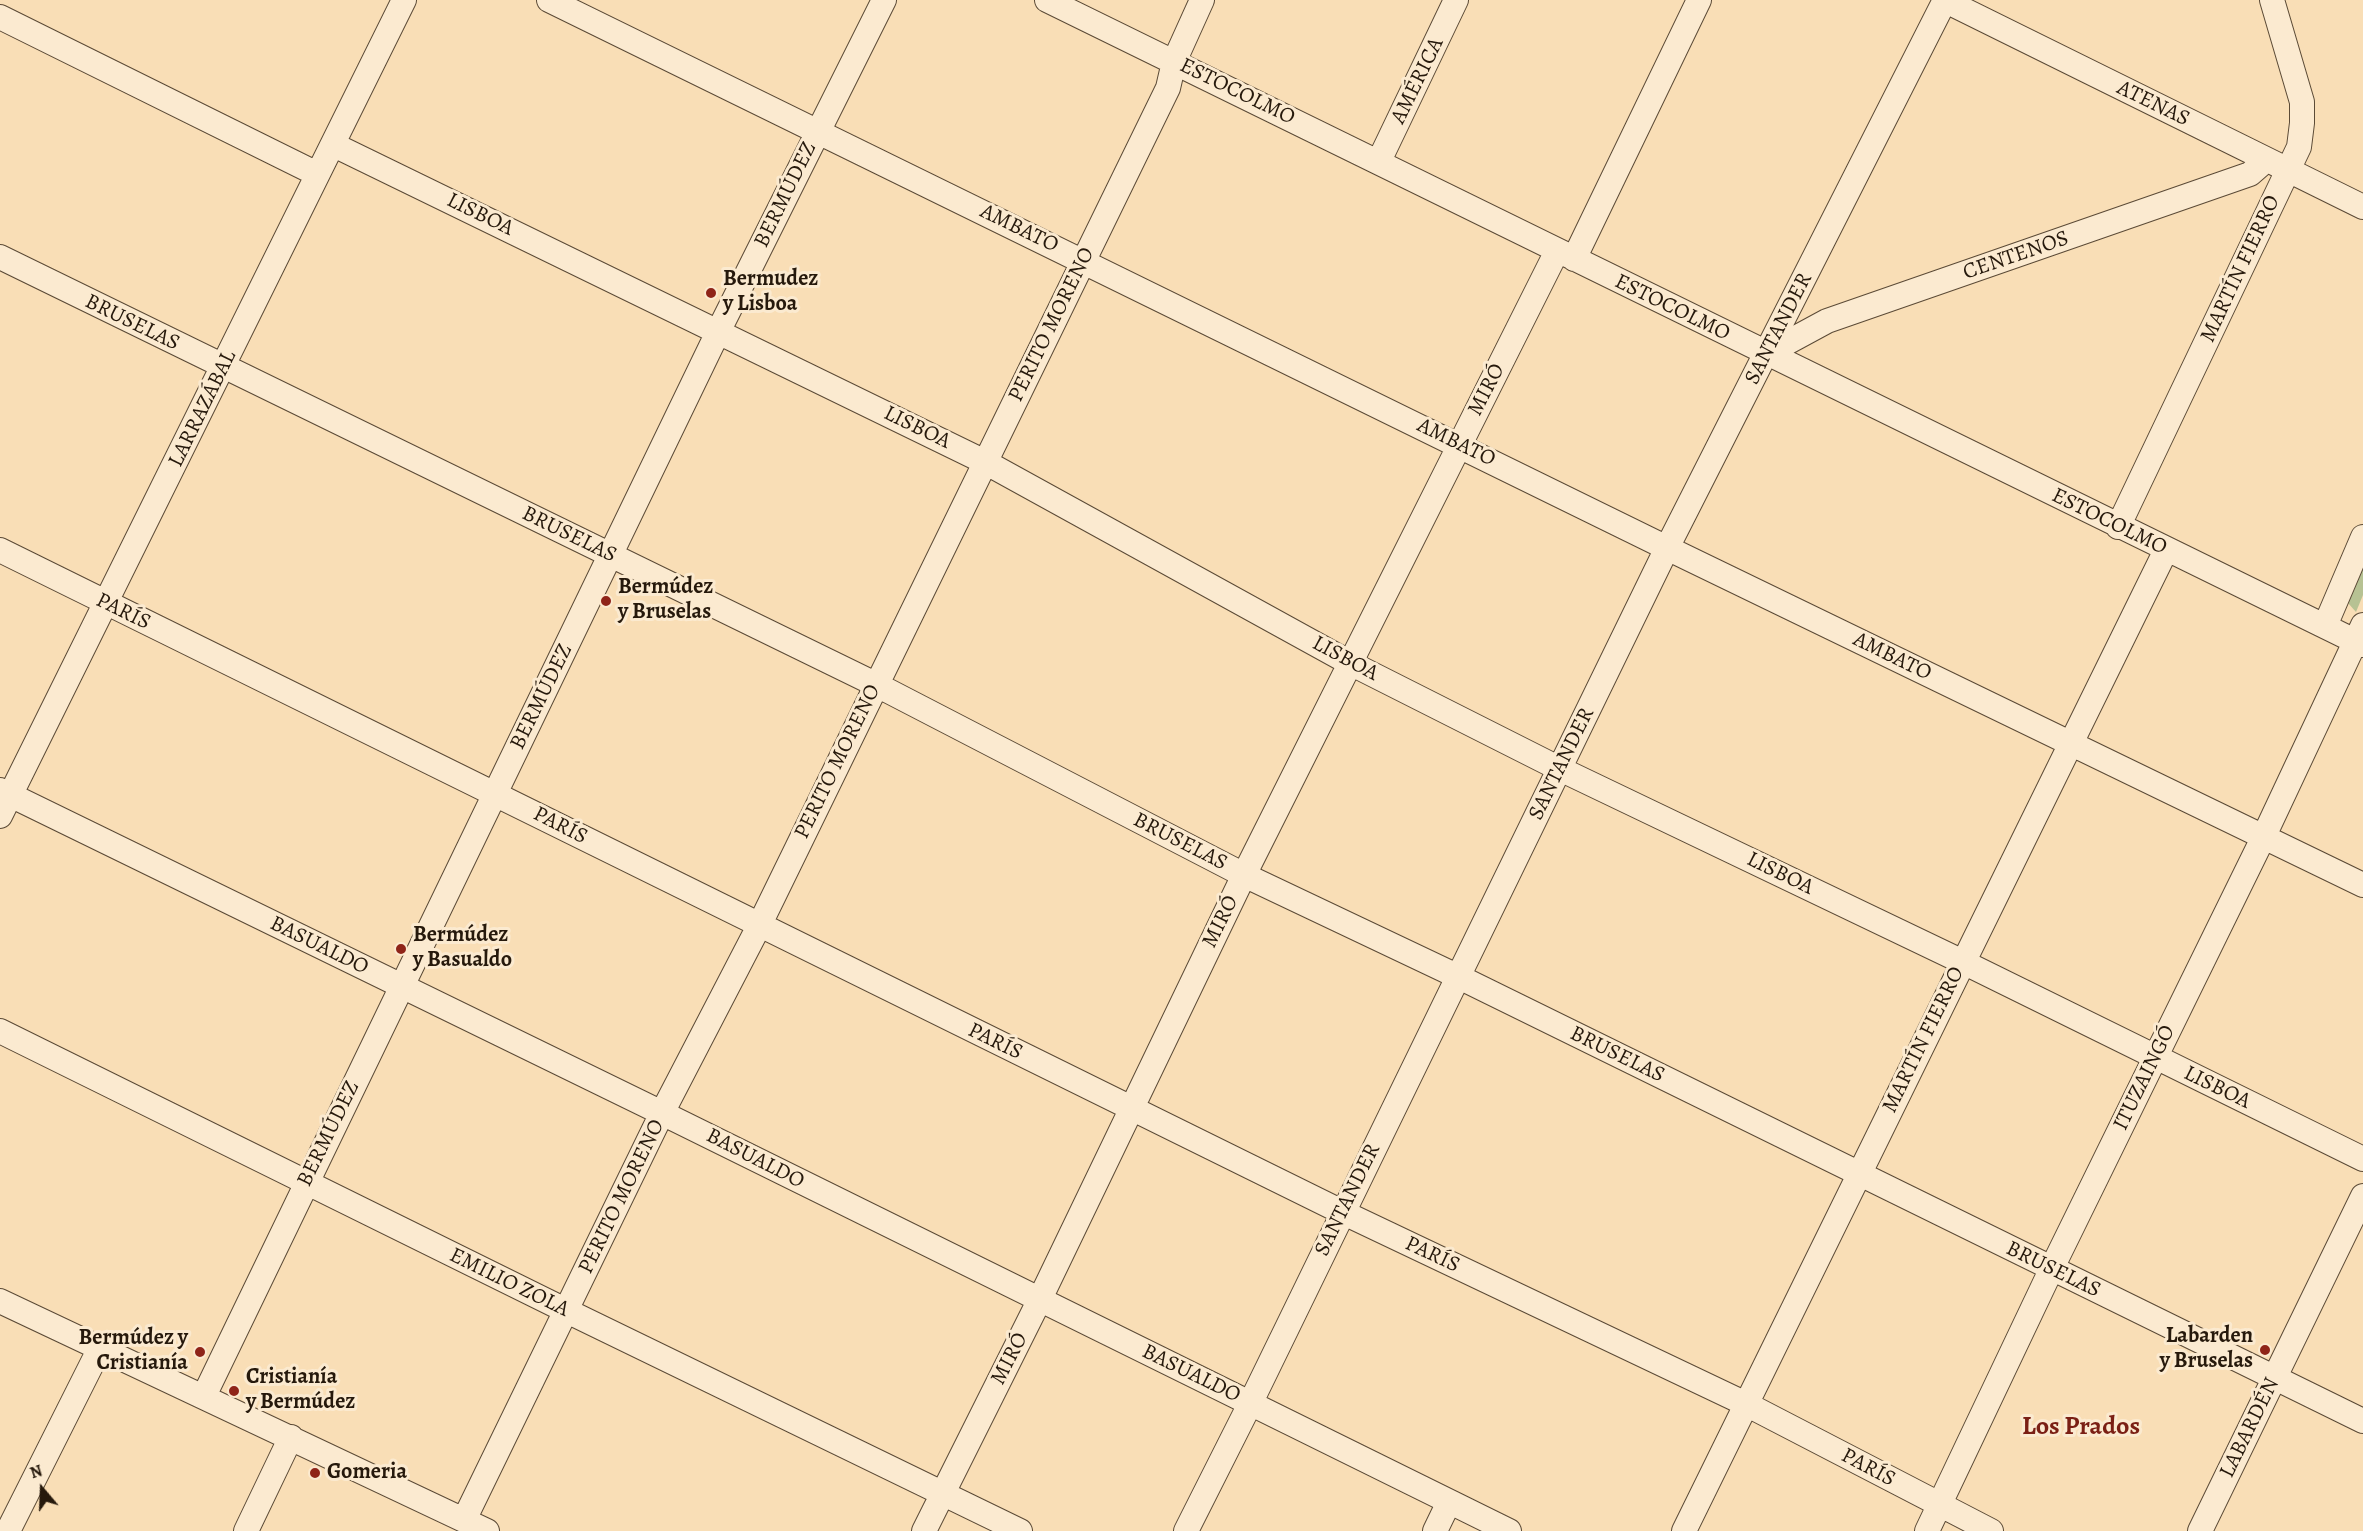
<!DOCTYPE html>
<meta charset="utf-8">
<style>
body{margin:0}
#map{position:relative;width:2363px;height:1531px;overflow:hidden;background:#f9deb6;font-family:Alegreya,serif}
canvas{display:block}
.north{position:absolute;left:12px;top:1459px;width:60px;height:60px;-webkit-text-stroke:4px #fbead0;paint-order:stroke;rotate:341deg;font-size:16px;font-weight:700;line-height:24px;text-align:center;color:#26190c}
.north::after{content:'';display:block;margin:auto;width:21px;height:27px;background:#26190c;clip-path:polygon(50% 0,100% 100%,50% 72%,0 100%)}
</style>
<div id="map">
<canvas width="2363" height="1531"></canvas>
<div class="north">N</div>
</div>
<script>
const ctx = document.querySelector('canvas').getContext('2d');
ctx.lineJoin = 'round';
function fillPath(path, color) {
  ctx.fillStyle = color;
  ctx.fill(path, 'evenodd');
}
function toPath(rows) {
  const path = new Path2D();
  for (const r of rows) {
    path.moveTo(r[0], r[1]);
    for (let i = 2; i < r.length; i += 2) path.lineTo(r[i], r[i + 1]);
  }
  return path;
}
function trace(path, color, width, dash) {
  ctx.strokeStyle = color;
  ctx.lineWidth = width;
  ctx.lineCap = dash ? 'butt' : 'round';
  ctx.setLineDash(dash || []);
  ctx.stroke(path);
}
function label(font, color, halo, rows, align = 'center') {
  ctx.font = font + ' Alegreya,serif';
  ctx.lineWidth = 6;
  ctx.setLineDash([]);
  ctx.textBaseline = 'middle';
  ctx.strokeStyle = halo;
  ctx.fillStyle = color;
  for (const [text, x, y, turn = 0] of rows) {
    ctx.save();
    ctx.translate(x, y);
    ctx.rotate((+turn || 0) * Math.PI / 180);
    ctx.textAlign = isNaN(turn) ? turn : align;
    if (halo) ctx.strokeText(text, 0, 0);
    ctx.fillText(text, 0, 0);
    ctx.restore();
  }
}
fillPath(toPath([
 [2363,568,2363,595,2356,612,2348,603]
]), '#b7c293');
const minor = toPath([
 [549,0,1667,548,2363,885],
 [1047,0,2363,645],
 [1944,0,2363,207],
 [0,17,317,174],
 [334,145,985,462,1350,663,1560,769,1963,962,2363,1159],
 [1379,161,1456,0],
 [0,257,875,684,1244,875,1459,977,2363,1421],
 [1574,259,1699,0],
 [1766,354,1827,321,2250,174,2266,160],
 [2118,527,2299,147,2302,123,2302,102,2272,0],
 [0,550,1342,1212,1746,1404,1991,1531],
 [2325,626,2363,537],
 [0,790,662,1113,1509,1531],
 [0,816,404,0],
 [0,1031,567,1311,1020,1531],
 [0,1301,487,1531],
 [204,1396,719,330,884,0],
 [464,1520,662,1113,759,926,1168,88,1174,62,1202,0],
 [8,1531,100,1348],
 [246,1531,291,1437],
 [924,1531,1039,1301,1244,875,1557,251],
 [1186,1531,1251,1402,1667,548,1945,0],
 [1435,1531,1449,1502],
 [1684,1531,2166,550],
 [1927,1531,2051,1270,2264,836,2363,625],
 [2200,1531,2363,1196]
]);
trace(minor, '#5b4a36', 26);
trace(minor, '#fbead0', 24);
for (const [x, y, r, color] of [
 [711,293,6,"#8f2418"],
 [606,601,6,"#8f2418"],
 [401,949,6,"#8f2418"],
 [2265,1350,6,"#8f2418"],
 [200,1352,6,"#8f2418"],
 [234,1391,6,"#8f2418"],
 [315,1473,6,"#8f2418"]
]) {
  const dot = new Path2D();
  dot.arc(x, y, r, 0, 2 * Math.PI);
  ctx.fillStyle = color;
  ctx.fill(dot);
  trace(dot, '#fbead0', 2);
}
label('22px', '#26190c', '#fbead0', [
 ["AMÉRICA",1418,81,-64],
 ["ESTOCOLMO",1237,92,26],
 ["ATENAS",2153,104,26],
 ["BERMÚDEZ",786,195,-64],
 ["LISBOA",480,215,26],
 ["AMBATO",1019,229,26],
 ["CENTENOS",2016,256,-19],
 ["MARTÍN FIERRO",2241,269,-65],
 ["ESTOCOLMO",1672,308,26],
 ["BRUSELAS",132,323,26],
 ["PERITO MORENO",1052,325,-64],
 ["SANTANDER",1779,329,-63],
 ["MIRÓ",1487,390,-63],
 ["LARRAZÁBAL",203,409,-64],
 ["LISBOA",917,428,26],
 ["AMBATO",1456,443,26],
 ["ESTOCOLMO",2109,522,26],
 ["BRUSELAS",569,535,26],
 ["PARÍS",123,612,26],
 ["AMBATO",1892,657,26],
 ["LISBOA",1345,659,28],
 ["BERMÚDEZ",542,697,-64],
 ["PERITO MORENO",838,762,-64],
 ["SANTANDER",1562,764,-64],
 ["PARÍS",560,826,27],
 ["BRUSELAS",1180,842,27],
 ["LISBOA",1780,874,26],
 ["MIRÓ",1221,922,-64],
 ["BASUALDO",319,946,26],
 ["MARTÍN FIERRO",1924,1040,-64],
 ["PARÍS",995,1042,26],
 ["BRUSELAS",1617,1055,26],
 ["ITUZAINGÓ",2145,1078,-64],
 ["LISBOA",2217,1088,26],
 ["BERMÚDEZ",329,1134,-64],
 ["BASUALDO",755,1159,27],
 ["PERITO MORENO",622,1197,-64],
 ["SANTANDER",1348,1200,-64],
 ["PARÍS",1432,1255,25],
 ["BRUSELAS",2053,1270,26],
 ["EMILIO ZOLA",509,1283,26],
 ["MIRÓ",1010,1359,-63],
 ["BASUALDO",1191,1374,26],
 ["LABARDÉN",2250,1428,-64],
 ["PARÍS",1868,1468,28]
]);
label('bold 22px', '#26190c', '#fbead0', [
 ["Bermudez",723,280],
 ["y Lisboa",723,305],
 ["Bermúdez",618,588],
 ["y Bruselas",618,613],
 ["Bermúdez",413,936],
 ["y Basualdo",413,961],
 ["Labarden",2253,1337,"right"],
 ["y Bruselas",2253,1362,"right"],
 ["Bermúdez y",188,1339,"right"],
 ["Cristianía",188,1364,"right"],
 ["Cristianía",246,1378],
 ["y Bermúdez",246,1403],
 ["Gomeria",327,1473]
], 'left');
label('bold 26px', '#7a1f14', '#fbead0', [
 ["Los Prados",2081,1428]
]);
</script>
